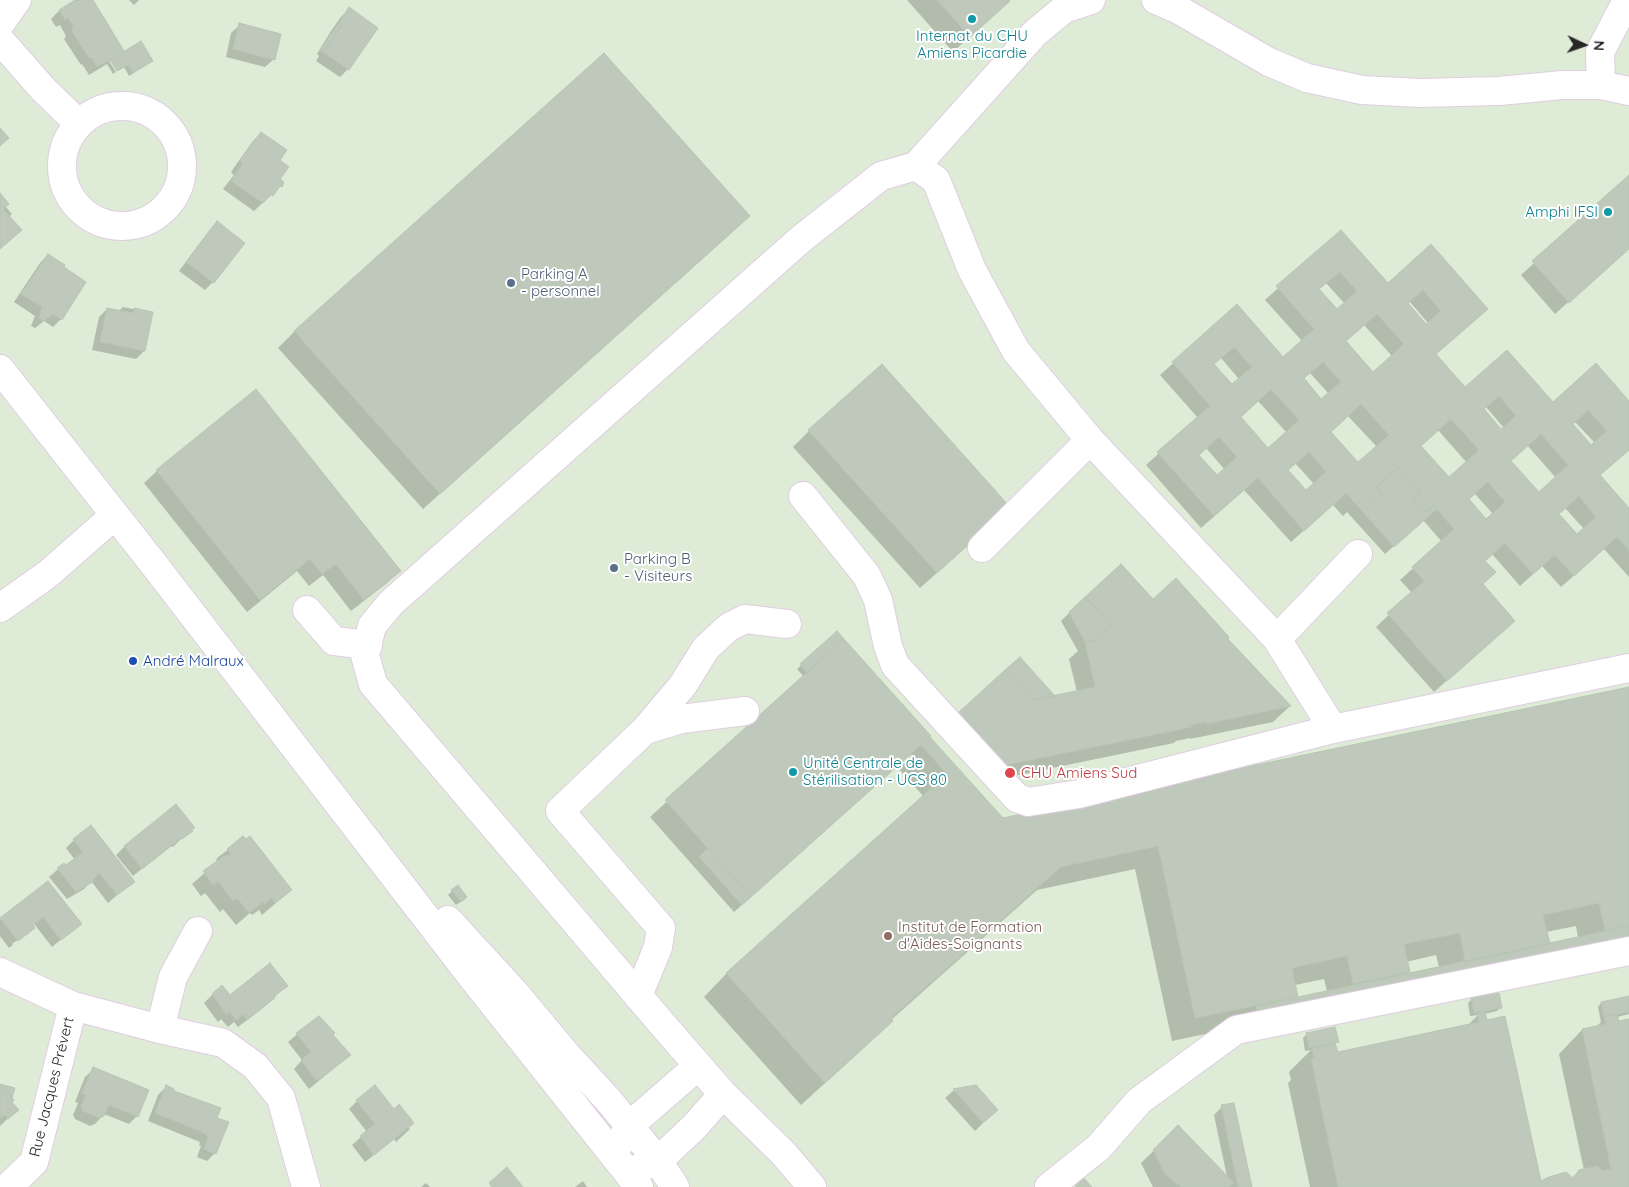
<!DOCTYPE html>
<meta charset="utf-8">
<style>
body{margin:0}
#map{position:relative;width:1629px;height:1187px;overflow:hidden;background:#deebd7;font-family:Quicksand,sans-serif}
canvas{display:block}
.north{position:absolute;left:1559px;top:20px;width:50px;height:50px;-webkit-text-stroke:4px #fff;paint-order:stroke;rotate:93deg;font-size:14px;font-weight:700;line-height:20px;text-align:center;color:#272727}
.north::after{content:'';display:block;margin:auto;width:18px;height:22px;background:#272727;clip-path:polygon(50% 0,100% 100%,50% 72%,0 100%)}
</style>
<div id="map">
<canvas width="1629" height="1187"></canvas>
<div class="north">N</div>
</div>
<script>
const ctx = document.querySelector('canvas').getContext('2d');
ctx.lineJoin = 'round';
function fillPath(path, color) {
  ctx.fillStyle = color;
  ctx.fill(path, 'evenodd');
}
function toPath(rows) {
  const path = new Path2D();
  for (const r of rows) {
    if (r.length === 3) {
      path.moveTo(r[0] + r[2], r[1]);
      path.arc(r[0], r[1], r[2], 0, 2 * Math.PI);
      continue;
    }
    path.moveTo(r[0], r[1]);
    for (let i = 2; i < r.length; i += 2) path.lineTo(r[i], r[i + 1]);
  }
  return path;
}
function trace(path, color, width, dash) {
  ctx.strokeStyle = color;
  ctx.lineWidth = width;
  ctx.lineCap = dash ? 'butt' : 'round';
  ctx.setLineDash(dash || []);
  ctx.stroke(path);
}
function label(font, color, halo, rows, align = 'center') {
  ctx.font = font + ' Quicksand,sans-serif';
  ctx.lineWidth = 4;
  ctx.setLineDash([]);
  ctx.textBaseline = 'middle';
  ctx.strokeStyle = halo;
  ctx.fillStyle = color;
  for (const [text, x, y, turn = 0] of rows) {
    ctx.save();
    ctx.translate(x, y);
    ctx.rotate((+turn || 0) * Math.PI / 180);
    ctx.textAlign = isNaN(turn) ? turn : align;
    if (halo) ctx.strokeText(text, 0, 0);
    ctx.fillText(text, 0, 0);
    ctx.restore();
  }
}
fillPath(toPath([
 [77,0,92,0,124,53,147,64,129,76,124,67,118,71,112,61,109,61,116,72,113,74,107,64,89,75,82,64,81,65,64,39,66,36,60,25,56,27,51,19,59,11],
 [129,0,139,0,134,5],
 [907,0,1007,0,1008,1,953,52],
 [349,9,348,69,340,77,316,61,319,56,317,54,331,31,341,17],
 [240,25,274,59,265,67,226,57,231,33],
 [261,133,278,160,279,179,281,186,254,211,223,189,234,175,231,173,233,169,253,141],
 [1629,177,1629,248,1555,314,1521,275],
 [0,195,5,206,12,214,9,217,0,248],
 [217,223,213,282,205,290,179,271,209,231],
 [1341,231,1388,284,1431,246,1474,321,1435,355,1465,389,1553,403,1629,403,1629,450,1599,476,1629,509,1629,577,1604,549,1561,587,1542,566,1520,586,1492,554,1484,561,1482,584,1501,633,1434,692,1376,627,1412,593,1400,580,1442,542,1423,520,1385,554,1347,512,1343,516,1333,505,1291,542,1244,490,1201,528,1146,465,1198,418,1160,375,1237,306,1283,358,1302,341,1265,300],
 [1326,283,1345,304,1337,311,1318,290],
 [1410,302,1428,323,1425,325,1407,304],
 [1364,325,1392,356,1373,373,1345,342],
 [1221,358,1239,379,1232,386,1213,365],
 [1310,373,1329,394,1321,400,1303,379],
 [1258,401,1287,433,1268,449,1239,417],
 [1486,407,1504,428,1501,431,1483,410],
 [1348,416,1377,447,1358,464,1330,432],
 [1575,422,1595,443,1591,446,1571,425],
 [1438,430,1467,463,1449,479,1420,447],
 [1527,445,1556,478,1539,494,1510,461],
 [1206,448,1225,470,1217,477,1198,456],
 [1295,463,1314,484,1306,492,1287,471],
 [1475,494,1493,514,1485,521,1468,500],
 [1565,508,1584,529,1577,536,1558,515],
 [732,232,423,509,278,348,295,331],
 [48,255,61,319,53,327,44,321,35,328,31,326,35,316,14,302,40,263],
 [123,307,152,313,144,351,136,359,92,350,99,317,107,309,119,311],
 [256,391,399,571,387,583,351,611,323,575,309,586,297,571,247,612,144,483,157,471],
 [809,431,992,524,920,588,793,447],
 [1153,601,1227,639,1290,706,1273,722,1190,739,1190,738,1176,741,1174,743,989,781,943,730,1020,658,1055,697,1077,692,1069,659,1078,651,1061,621,1069,613],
 [836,633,1002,820,1629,688,1629,945,1172,1041,1135,869,1037,890,891,1020,892,1021,868,1044,801,1105,704,997,727,973,924,797,899,769,911,756,910,755,734,912,650,817,804,677,797,669],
 [1576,926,1578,938,1548,944,1546,932],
 [1436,955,1439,967,1409,974,1406,962],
 [1324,979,1327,991,1298,998,1295,985],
 [191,829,173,847,171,846,133,876,116,855,125,846],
 [243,838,291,890,262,915,259,910,252,915,250,913,236,925,223,909,220,912,205,893,201,896,192,884,216,863,217,858,221,855],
 [74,840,133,881,108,903,91,881,84,889,67,899,49,877,64,864,66,867,75,860,66,848],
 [48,882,80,924,52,947,32,921,34,928,27,935,27,933,12,944,13,945,9,948,0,936,0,920],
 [452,891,462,901,456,905,448,895],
 [286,986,265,1006,238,1027,234,1022,228,1027,221,1019,218,1022,204,1003,213,994,229,997],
 [1629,997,1629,1014,1617,1017,1618,1022,1629,1020,1629,1187,1310,1187,1288,1083,1291,1080,1289,1072,1311,1050,1305,1051,1303,1038,1307,1034,1337,1042,1334,1045,1337,1053,1467,1026,1478,1015,1470,1016,1468,1003,1472,999,1501,1007,1497,1011,1484,1014,1541,1183,1572,1178,1580,1171,1584,1170,1559,1054,1582,1030,1595,1028,1601,1022,1598,1007,1601,1003],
 [318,1017,350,1055,309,1089,294,1069,302,1060,288,1042],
 [94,1069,137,1116,129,1124,104,1114,95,1124,90,1126,75,1119,73,1115,78,1103,75,1102,85,1077],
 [0,1085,11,1097,11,1102,17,1110,0,1126],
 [975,1086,988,1118,975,1131,945,1098,953,1091],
 [166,1087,216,1118,215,1153,207,1161,197,1157,201,1146,199,1145,200,1142,148,1121,158,1095],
 [357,1101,408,1127,410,1129,396,1142,394,1139,365,1162,352,1145,367,1132,349,1109],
 [1222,1107,1251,1187,1153,1187,1141,1163,1178,1127,1227,1177,1214,1115],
 [583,1181,587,1187,575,1187],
 [426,1183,430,1187,421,1187]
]), '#0003');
const building = toPath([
 [75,0,93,0,124,51,97,67,91,57,89,58,71,30,74,27,68,18,65,20,59,10,75,0],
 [937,0,1009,0,1010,1,970,37,937,0],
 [349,7,378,28,349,70,323,52,342,25,339,23,349,7],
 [239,23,281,34,275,60,233,49,239,23],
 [339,23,342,25,323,52,320,50,339,23],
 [141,41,153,61,133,73,128,65,117,71,110,60,141,41],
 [604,53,750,216,440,494,294,331,604,53],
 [0,128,9,138,0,146,0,128],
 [261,132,287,150,280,160,289,167,280,179,284,182,282,187,280,186,273,196,270,194,263,203,231,181,243,163,240,160,261,132],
 [1629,175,1629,249,1569,303,1532,261,1629,175],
 [0,193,9,204,3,209,22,230,0,249,0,193],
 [217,221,245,243,214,283,186,262,217,221],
 [1341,230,1388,283,1431,244,1488,309,1436,354,1465,387,1507,350,1553,402,1596,363,1629,401,1629,450,1600,475,1629,508,1629,550,1617,537,1574,576,1555,555,1533,574,1505,543,1485,561,1496,572,1483,584,1515,621,1447,681,1387,613,1424,581,1412,567,1454,529,1434,506,1426,512,1413,498,1421,492,1399,467,1376,487,1382,494,1367,508,1360,500,1356,504,1346,493,1304,531,1258,478,1214,516,1157,452,1210,406,1172,362,1237,304,1283,357,1314,329,1276,286,1341,230],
 [1340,272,1357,291,1337,309,1319,289,1340,272],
 [1423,290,1441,311,1426,324,1408,303,1423,290],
 [1377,314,1404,344,1373,372,1346,341,1377,314],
 [1234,347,1252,367,1232,384,1214,364,1234,347],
 [1323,362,1341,382,1321,399,1304,378,1323,362],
 [1271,389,1299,420,1268,448,1241,417,1271,389],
 [1499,396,1516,416,1501,429,1484,409,1499,396],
 [1361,404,1389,435,1358,462,1331,432,1361,404],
 [1588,410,1607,431,1591,445,1573,424,1588,410],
 [1451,419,1479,450,1449,477,1421,446,1451,419],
 [1541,434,1568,465,1539,492,1511,461,1541,434],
 [1219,437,1237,457,1217,475,1199,455,1219,437],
 [1309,452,1326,472,1306,490,1288,470,1309,452],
 [1488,482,1505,502,1486,519,1469,499,1488,482],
 [1579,496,1596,517,1577,534,1559,514,1579,496],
 [48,254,65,265,64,267,86,282,62,320,53,314,44,321,39,318,42,307,21,294,48,254],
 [107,308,133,313,134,308,153,312,145,351,100,342,107,308],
 [882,364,1010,507,937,573,808,430,882,364],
 [256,389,401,571,364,600,336,564,322,574,310,559,260,600,156,470,256,389],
 [1399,467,1421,492,1413,498,1426,512,1434,506,1437,509,1394,547,1356,504,1360,500,1367,508,1382,494,1376,487,1399,467],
 [1121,564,1153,599,1176,578,1229,637,1228,639,1291,706,1206,724,1206,722,1191,725,1192,727,1006,765,959,712,1005,670,1033,700,1095,687,1085,642,1094,640,1111,625,1085,597,1121,564],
 [1085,597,1111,625,1094,640,1085,642,1069,612,1085,597],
 [837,631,844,639,807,673,800,664,837,631],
 [844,639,931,736,751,897,665,800,844,639],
 [1020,657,1055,696,1033,700,1005,670,1020,657],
 [1629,687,1629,926,1605,931,1599,903,1543,915,1550,944,1465,962,1460,933,1404,944,1410,972,1353,984,1347,956,1292,968,1298,997,1195,1018,1158,846,1061,867,891,1018,893,1021,825,1083,726,973,947,774,921,745,930,737,1003,818,1629,687],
 [176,804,195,828,192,829,193,831,182,839,180,839,142,869,124,846,176,804],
 [91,825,135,882,117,895,99,873,93,879,94,881,76,892,57,868,64,863,66,865,83,852,73,839,91,825],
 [243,836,246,839,250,836,292,890,275,903,272,898,265,904,263,902,249,913,237,898,233,901,218,881,213,885,203,871,224,856,228,856,231,854,227,849,243,836],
 [708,848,751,897,742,905,699,857,708,848],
 [48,881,82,924,61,940,43,917,33,925,35,928,18,941,0,918,48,881],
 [458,885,467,897,461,902,451,890,458,885],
 [1629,926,1629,936,1258,1014,1256,1006,1629,926],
 [270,963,288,986,274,996,275,998,247,1020,243,1014,236,1020,230,1012,226,1015,212,994,222,985,230,995,270,963],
 [1499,993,1502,1008,1474,1013,1471,998,1499,993],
 [1629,996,1629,1012,1604,1017,1601,1002,1629,996],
 [1485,1011,1487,1020,1505,1016,1541,1181,1549,1177,1566,1172,1573,1178,1579,1170,1597,1166,1603,1171,1611,1169,1582,1029,1606,1024,1604,1017,1617,1014,1619,1021,1629,1019,1629,1187,1338,1187,1311,1058,1314,1058,1312,1048,1335,1043,1338,1052,1479,1022,1477,1014,1485,1011],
 [319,1016,335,1033,333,1035,351,1055,317,1081,301,1060,311,1052,296,1033,319,1016],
 [1335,1027,1339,1042,1309,1048,1306,1033,1335,1027],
 [93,1067,149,1090,138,1117,109,1105,104,1116,99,1118,83,1111,81,1106,86,1095,82,1093,93,1067],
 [0,1084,15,1088,12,1098,6,1090,0,1095,0,1084],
 [166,1085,174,1089,174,1091,221,1108,217,1118,229,1122,216,1154,204,1149,208,1137,206,1136,207,1134,155,1113,166,1085],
 [375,1085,394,1109,399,1104,414,1123,374,1155,360,1136,375,1124,356,1100,375,1085],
 [976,1085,998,1110,983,1123,953,1089,976,1085],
 [6,1090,14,1100,12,1102,19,1110,8,1119,5,1115,0,1119,0,1095,6,1090],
 [1234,1103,1252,1187,1238,1187,1221,1105,1234,1103],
 [1178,1125,1234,1183,1229,1187,1181,1187,1165,1174,1153,1150,1178,1125],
 [507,1167,523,1187,492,1187,489,1183,507,1167],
 [1082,1176,1092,1187,1077,1187,1073,1184,1082,1176]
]);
fillPath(building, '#bec9bb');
trace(building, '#b6c6b2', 1);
const minor = toPath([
 [1156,0,1179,10,1269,62,1307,78,1362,90,1420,93,1499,91,1563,85,1601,85,1629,91],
 [0,24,17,0],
 [0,40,43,89,79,124],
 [1601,85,1600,52,1623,8],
 [122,166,60],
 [916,166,936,180,972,270,1016,351,1090,440,1277,639,1333,729],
 [0,369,152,562,475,981,639,1187],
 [803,496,867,576,878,600,888,646,895,665,1017,798,1028,802,1079,794,1333,729,1629,668],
 [982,548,1090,440],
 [0,608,48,574,115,515],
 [307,610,334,641,368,645],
 [1277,639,1358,554],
 [645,730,681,719,745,711],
 [448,920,515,993,565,1053,609,1101,658,1161,675,1187],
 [0,972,73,1006,160,1029,223,1043,255,1066,281,1098,306,1187],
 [638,996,658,947,661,928,560,811,645,730,683,685,706,648,729,627,745,619,787,624],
 [160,1029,173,977,198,931],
 [620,1143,629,1126,698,1066],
 [641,1167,658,1161,695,1126,723,1094],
 [8,1187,34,1162,73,1006],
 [812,1187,784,1154,723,1094,663,1025,373,684,365,655,372,626,391,603,801,239,881,176,916,166,1035,33,1064,9,1091,0],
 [1049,1187,1099,1147,1139,1101,1236,1030,1629,951]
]);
trace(minor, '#e0cde1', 30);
trace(minor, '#fff', 28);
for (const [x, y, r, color] of [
 [972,19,5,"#0f9aa8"],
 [1608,212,5,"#0f9aa8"],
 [511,283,5,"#5c6f8a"],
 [614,568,5,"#5c6f8a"],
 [133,661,5,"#1a4fb4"],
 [793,772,5,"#0f9aa8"],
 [1010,773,6,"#e0444e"],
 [888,936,5,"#8d6e63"]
]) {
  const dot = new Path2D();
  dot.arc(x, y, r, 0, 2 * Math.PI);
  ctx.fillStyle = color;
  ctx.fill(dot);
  trace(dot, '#fff', 2);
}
label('15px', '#0d838f', '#fff', [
 ["Internat du CHU",972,36],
 ["Amiens Picardie",972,53],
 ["Amphi IFSI",1598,212,"right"],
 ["Unité Centrale de",803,763,"left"],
 ["Stérilisation - UCS 80",803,780,"left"]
]);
label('15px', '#4e5e75', '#fff', [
 ["Parking A",521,274],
 ["- personnel",521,291],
 ["Parking B",624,559],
 ["- Visiteurs",624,576]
], 'left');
label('15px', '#164399', '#fff', [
 ["André Malraux",143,661]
], 'left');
label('15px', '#be3a42', '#fff', [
 ["CHU Amiens Sud",1021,773]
], 'left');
label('15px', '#785e54', '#fff', [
 ["Institut de Formation",898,927],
 ["d'Aides-Soignants",898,944]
], 'left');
label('15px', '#272727', '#fff', [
 ["Rue Jacques Prévert",52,1087,-76]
]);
</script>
